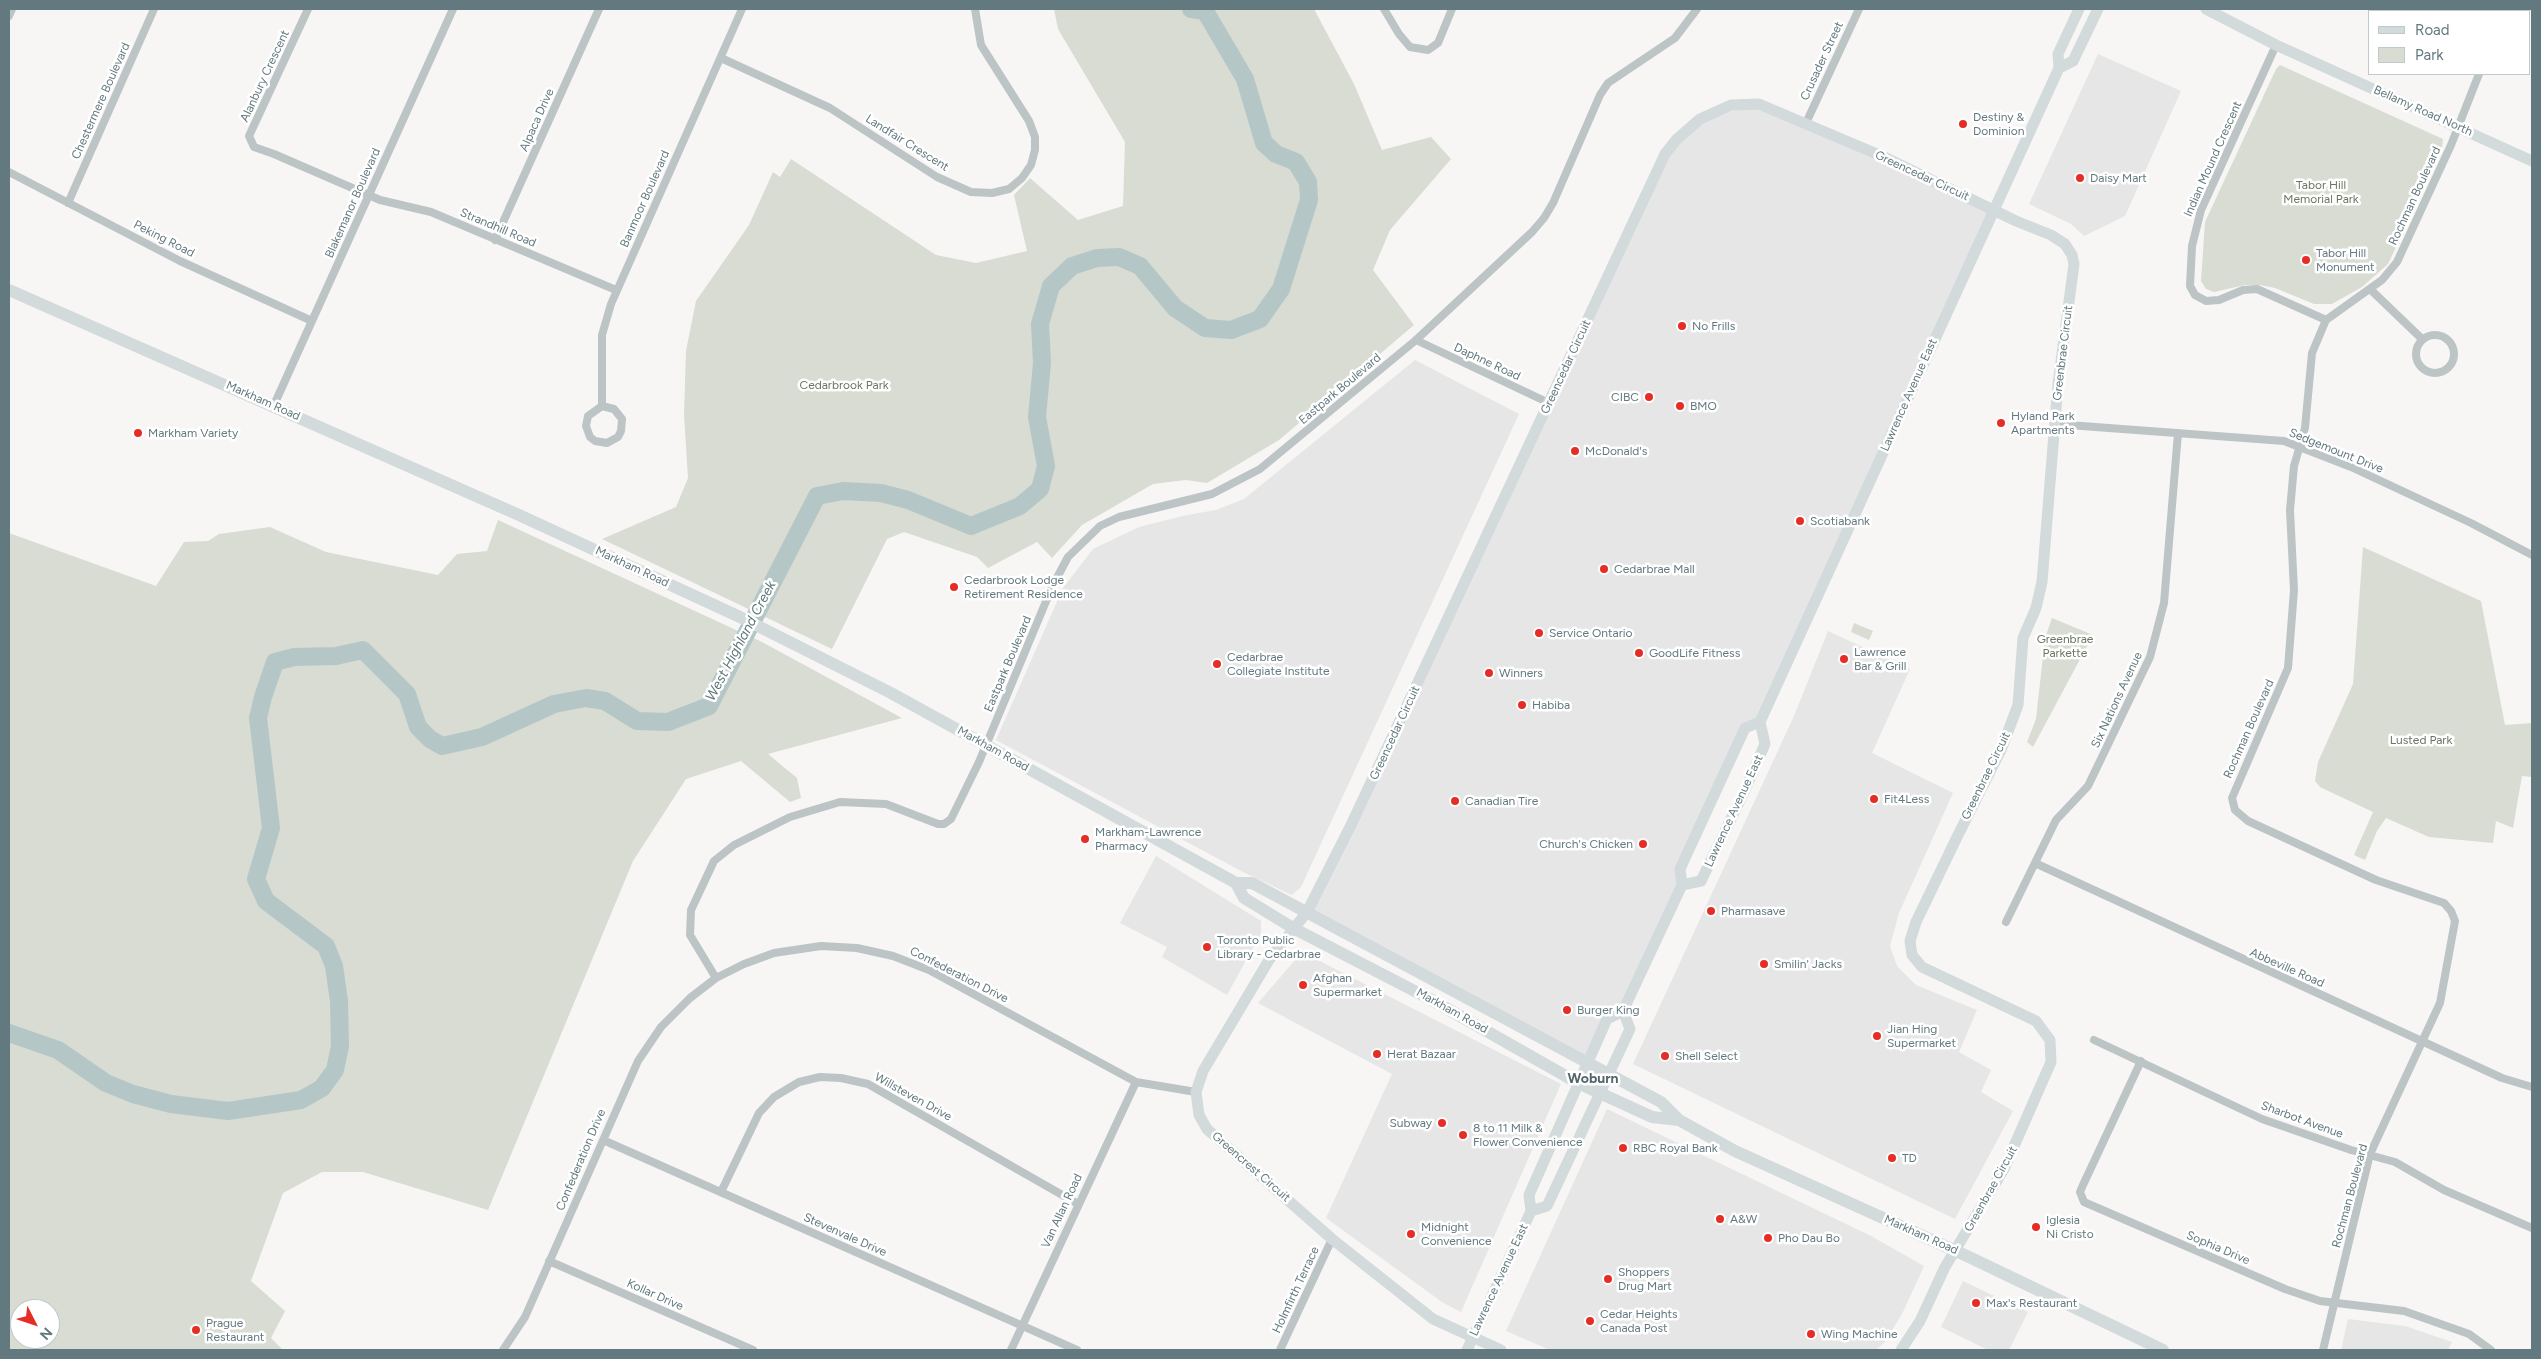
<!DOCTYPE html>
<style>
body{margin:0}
#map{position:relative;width:2541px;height:1359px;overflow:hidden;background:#f7f6f4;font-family:Figtree,sans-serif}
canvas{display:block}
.frame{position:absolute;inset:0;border:10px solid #62797f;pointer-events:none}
.legend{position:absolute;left:2368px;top:10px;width:162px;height:65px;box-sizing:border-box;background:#fff;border:1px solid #c0c9cc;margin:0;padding:6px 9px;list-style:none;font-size:15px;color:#62797f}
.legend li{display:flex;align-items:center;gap:10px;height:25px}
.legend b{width:25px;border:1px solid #c0c9cc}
.north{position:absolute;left:10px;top:1299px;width:50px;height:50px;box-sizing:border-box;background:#fff;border:1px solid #c0c9cc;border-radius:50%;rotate:131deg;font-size:14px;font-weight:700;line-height:20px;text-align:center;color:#62797f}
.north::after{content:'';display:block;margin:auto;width:18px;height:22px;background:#e52d26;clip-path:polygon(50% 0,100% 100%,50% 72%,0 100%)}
</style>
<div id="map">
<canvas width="2541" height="1359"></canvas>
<div class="frame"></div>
<ul class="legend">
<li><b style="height:6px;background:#d2dadb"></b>Road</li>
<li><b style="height:14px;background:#d8dcd3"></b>Park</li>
</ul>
<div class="north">N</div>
</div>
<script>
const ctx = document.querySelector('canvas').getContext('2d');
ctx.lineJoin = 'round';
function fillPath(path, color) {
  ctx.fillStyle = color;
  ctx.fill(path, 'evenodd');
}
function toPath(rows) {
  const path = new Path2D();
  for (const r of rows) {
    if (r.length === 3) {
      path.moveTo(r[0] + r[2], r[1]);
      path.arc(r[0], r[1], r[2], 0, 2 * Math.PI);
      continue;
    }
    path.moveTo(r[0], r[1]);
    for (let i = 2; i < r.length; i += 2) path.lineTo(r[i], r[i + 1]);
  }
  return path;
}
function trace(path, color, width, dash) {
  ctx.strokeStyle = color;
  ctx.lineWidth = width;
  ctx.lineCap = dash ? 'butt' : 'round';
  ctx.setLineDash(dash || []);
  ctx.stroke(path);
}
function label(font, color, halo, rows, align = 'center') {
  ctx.font = font + ' Figtree,sans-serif';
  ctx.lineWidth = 5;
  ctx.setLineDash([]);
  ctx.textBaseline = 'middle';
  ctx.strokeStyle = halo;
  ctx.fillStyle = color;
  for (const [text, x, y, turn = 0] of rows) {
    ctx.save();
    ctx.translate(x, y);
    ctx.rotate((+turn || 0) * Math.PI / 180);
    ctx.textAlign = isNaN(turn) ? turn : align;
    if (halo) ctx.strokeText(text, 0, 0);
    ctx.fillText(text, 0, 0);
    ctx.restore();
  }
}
fillPath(toPath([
 [2098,54,2181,91,2125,216,2084,236,2071,224,2029,204],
 [1759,104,1994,209,1760,722,1745,728,1680,869,1682,885,1623,1011,1607,1019,1587,1064,1307,912,1665,154,1700,119],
 [1415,360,1519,414,1301,887,1292,895,1243,872,996,740,1063,588,1093,549,1139,527,1187,515,1216,510,1244,499],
 [1828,631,1910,669,1872,753,1953,793,1899,913,1890,946,1897,966,1916,985,1977,1010,1959,1052,1991,1070,1981,1092,2013,1111,1955,1219,1633,1064,1794,716],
 [1156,856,1261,921,1261,933,1227,995,1162,957,1167,947,1120,923],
 [1302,952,1561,1084,1461,1312,1442,1302,1326,1218,1392,1074,1258,1003],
 [1607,1109,1871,1236,1924,1266,1903,1312,1885,1342,1876,1350,1550,1350,1506,1331],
 [1963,1281,2028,1312,2009,1350,1988,1350,1941,1327],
 [2348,1319,2405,1326,2452,1342,2448,1350,2341,1350]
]), '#e5e6e5');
fillPath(toPath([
 [1054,9,1314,9,1354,84,1382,150,1431,137,1451,159,1390,230,1373,270,1414,325,1279,440,1207,483,1186,480,1153,484,1082,525,1052,558,1037,542,988,568,977,557,904,532,887,539,832,649,602,539,676,507,688,478,684,415,686,351,696,301,749,225,773,172,780,177,791,159,936,255,976,263,1027,251,1014,195,1030,178,1078,220,1123,206,1125,142,1058,29],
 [2280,65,2443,139,2442,149,2388,264,2362,287,2332,304,2314,304,2275,288,2260,285,2245,285,2214,292,2206,289,2201,281,2205,222,2276,69],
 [498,520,762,642,902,718,768,754,797,778,801,798,790,802,741,761,686,779,633,861,488,1210,363,1172,322,1172,283,1193,251,1281,285,1311,271,1338,283,1350,9,1350,9,533,156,586,184,542,208,541,219,534,270,527,326,552,438,575,457,554,487,551],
 [20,1309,50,1309,50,1339,20,1339],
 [2363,547,2481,601,2505,725,2532,723,2532,777,2522,776,2513,828,2496,821,2493,843,2429,837,2386,818,2377,831,2365,860,2354,855,2373,812,2320,787,2315,781,2318,762,2353,684],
 [2052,618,2093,635,2033,747,2027,742,2036,719,2045,638],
 [1854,623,1873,631,1869,640,1851,632]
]), '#d8dcd3');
trace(toPath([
 [9,1033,58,1050,106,1083,133,1094,171,1104,228,1111,301,1100,322,1088,335,1070,340,1046,339,1001,334,966,326,946,266,901,256,879,271,828,258,718,263,697,275,662,294,657,336,656,363,650,407,694,418,727,430,739,442,746,482,737,554,704,586,698,605,701,637,721,668,722,709,706,817,496,843,491,881,493,908,500,971,526,1020,506,1040,489,1046,466,1037,417,1042,363,1040,324,1051,286,1072,266,1097,258,1119,257,1140,266,1175,308,1205,328,1231,330,1260,319,1281,289,1309,200,1308,182,1296,162,1276,154,1264,143,1245,79,1205,11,1191,9]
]), '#b5c6c7', 18);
trace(toPath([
 [308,9,249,136,254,147,274,154,380,200,431,212,616,290],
 [1384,9,1399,34,1410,47,1428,50,1438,43,1452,9],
 [2522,11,2523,9],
 [9,16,12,9],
 [2276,45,2201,210,2192,246,2190,286,2195,295,2206,301,2219,300,2243,290,2257,289,2326,320],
 [721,58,830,108,937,177,971,192,992,193,1009,189,1022,178,1031,165,1035,150,1035,137,1029,121,981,45,975,9],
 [1806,123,1859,9],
 [9,172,180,261,312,321],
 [68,203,154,9],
 [495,240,599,9],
 [2370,289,2422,339],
 [2435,354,19],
 [1416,340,1549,403],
 [274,405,453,9],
 [602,406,614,409,622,419,621,431,618,437,607,443,595,441,590,437,586,426,588,416,602,406,602,335,611,304,742,9],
 [2055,424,2284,441,2351,467,2471,523,2532,555],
 [2035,863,2502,1078,2532,1087],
 [2006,922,2056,820,2088,786,2150,657,2164,603,2178,433],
 [716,978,690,935,691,910,714,861,734,845,790,817,840,802,886,804,938,824,944,824,951,819,979,762,1052,587,1068,557,1100,526,1119,517,1212,494,1260,469,1416,340,1532,232,1544,218,1553,203,1600,95,1608,83,1675,38,1697,9],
 [2094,1040,2262,1119,2351,1150,2395,1162,2444,1190,2532,1228],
 [2141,1061,2083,1185,2080,1192,2084,1202,2285,1289,2320,1301,2404,1311,2469,1334,2491,1350],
 [603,1140,1077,1350],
 [721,1192,759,1113,774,1097,799,1082,820,1077,841,1078,868,1084,1078,1204],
 [549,1261,753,1350],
 [503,1350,525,1317,638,1061,661,1027,690,998,716,978,744,964,774,953,821,946,857,948,893,956,929,970,1136,1082,1196,1092],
 [1011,1350,1136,1082],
 [1280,1350,1332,1239],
 [2323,1350,2370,1154,2440,1003,2455,921,2451,911,2444,903,2376,880,2248,821,2235,810,2232,798,2288,668,2294,590,2290,510,2294,466,2305,428,2312,353,2326,320,2382,280,2397,262,2451,145,2479,74]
]), '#bdc4c6', 8);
trace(toPath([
 [2206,9,2276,45,2532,161],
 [2059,68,2073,61,2098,9],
 [1682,885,1701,881,1744,792,1765,744,1760,722,2059,68,2058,54,2079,9],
 [1531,1211,1547,1206,1630,1029,1623,1011],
 [1467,1350,1531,1211,1529,1195,1607,1019,1623,1011,1682,885,1680,869,1745,728,1760,722],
 [1501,1350,1433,1319,1332,1239,1207,1129,1199,1115,1196,1092,1203,1071,1269,960,1307,912,1351,825,1665,154,1676,140,1700,119,1731,105,1759,104,1884,157,2016,221,2051,235,2065,244,2072,255,2074,264,2058,384,2042,582,2036,608,2023,638,2018,705,2001,750,1958,835,1916,922,1910,941,1912,955,1922,967,2036,1021,2050,1040,2051,1062,2004,1169,1945,1267,1920,1321,1901,1350]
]), '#d2dadb', 11);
trace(toPath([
 [9,290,519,515,740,617,891,693,1236,883,1252,883,1321,920,1661,1102,1679,1120,1735,1151,1969,1257,2163,1350],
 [1236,883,1244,898,1293,928,1430,999,1578,1083,1652,1117,1679,1120]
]), '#d2dadb', 12);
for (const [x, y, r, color] of [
 [1963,124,5,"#e52d26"],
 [2080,178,5,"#e52d26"],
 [2306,260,5,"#e52d26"],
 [1682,326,5,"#e52d26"],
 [1649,397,5,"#e52d26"],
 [1680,406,5,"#e52d26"],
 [2001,423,5,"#e52d26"],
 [138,433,5,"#e52d26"],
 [1575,451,5,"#e52d26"],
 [1800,521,5,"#e52d26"],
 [1604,569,5,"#e52d26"],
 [954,587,5,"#e52d26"],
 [1539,633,5,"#e52d26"],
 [1639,653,5,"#e52d26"],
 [1844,659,5,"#e52d26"],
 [1217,664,5,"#e52d26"],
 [1489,673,5,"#e52d26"],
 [1522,705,5,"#e52d26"],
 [1874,799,5,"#e52d26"],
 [1455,801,5,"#e52d26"],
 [1085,839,5,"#e52d26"],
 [1643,844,5,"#e52d26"],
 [1711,911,5,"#e52d26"],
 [1207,947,5,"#e52d26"],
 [1764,964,5,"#e52d26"],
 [1303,985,5,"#e52d26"],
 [1567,1010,5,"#e52d26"],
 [1877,1036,5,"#e52d26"],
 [1377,1054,5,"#e52d26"],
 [1665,1056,5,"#e52d26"],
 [1442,1123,5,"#e52d26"],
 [1463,1135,5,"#e52d26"],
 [1623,1148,5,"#e52d26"],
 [1892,1158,5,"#e52d26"],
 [1720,1219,5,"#e52d26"],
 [2036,1227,5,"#e52d26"],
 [1411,1234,5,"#e52d26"],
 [1768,1238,5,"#e52d26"],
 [1608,1279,5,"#e52d26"],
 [1976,1303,5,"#e52d26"],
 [1590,1321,5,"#e52d26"],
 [196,1330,5,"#e52d26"],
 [1811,1334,5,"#e52d26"]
]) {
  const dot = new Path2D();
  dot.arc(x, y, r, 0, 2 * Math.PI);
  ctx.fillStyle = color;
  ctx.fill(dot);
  trace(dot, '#fff', 2);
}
label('12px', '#62797f', '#fff', [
 ["Crusader Street",1822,61,-65],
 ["Alanbury Crescent",265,76,-65],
 ["Chestermere Boulevard",101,101,-66],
 ["Bellamy Road North",2423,111,24],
 ["Alpaca Drive",537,120,-66],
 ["Landfair Crescent",907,143,32],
 ["Indian Mound Crescent",2213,159,-66],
 ["Greencedar Circuit",1922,176,25],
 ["Rochman Boulevard",2415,196,-65],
 ["Banmoor Boulevard",645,199,-66],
 ["Blakemanor Boulevard",353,203,-66],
 ["Strandhill Road",498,228,23],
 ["Peking Road",164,239,27],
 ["Greenbrae Circuit",2063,353,-83],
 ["Daphne Road",1487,362,25],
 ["Greencedar Circuit",1566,367,-65],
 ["Eastpark Boulevard",1340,389,-40],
 ["Lawrence Avenue East",1909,395,-66],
 ["Markham Road",263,401,24],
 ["Sedgemount Drive",2336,451,22],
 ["Markham Road",632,567,25],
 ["Eastpark Boulevard",1008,664,-67],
 ["Six Nations Avenue",2117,700,-65],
 ["Rochman Boulevard",2249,729,-66],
 ["Greencedar Circuit",1395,733,-65],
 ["Markham Road",993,749,29],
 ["Greenbrae Circuit",1986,776,-64],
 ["Lawrence Avenue East",1734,811,-65],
 ["Abbeville Road",2287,968,24],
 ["Confederation Drive",959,975,27],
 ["Markham Road",1452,1011,29],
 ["Willsteven Drive",913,1097,29],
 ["Sharbot Avenue",2302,1120,20],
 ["Confederation Drive",581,1160,-67],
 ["Greencrest Circuit",1251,1167,41],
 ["Greenbrae Circuit",1991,1189,-61],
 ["Rochman Boulevard",2350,1196,-75],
 ["Van Allan Road",1062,1211,-65],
 ["Stevenvale Drive",845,1235,24],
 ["Markham Road",1921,1235,24],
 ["Sophia Drive",2218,1248,23],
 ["Lawrence Avenue East",1499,1280,-65],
 ["Holmfirth Terrace",1296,1290,-65],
 ["Kollar Drive",655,1295,24]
]);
label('12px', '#62797f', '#fff', [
 ["Destiny &",1973,117],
 ["Dominion",1973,131],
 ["Daisy Mart",2090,178],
 ["Tabor Hill",2316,253],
 ["Monument",2316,267],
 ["No Frills",1692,326],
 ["CIBC",1639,397,"right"],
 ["BMO",1690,406],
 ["Hyland Park",2011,416],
 ["Apartments",2011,430],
 ["Markham Variety",148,433],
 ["McDonald's",1585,451],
 ["Scotiabank",1810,521],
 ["Cedarbrae Mall",1614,569],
 ["Cedarbrook Lodge",964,580],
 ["Retirement Residence",964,594],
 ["Service Ontario",1549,633],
 ["Lawrence",1854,652],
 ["Bar & Grill",1854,666],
 ["GoodLife Fitness",1649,653],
 ["Cedarbrae",1227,657],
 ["Collegiate Institute",1227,671],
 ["Winners",1499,673],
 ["Habiba",1532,705],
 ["Fit4Less",1884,799],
 ["Canadian Tire",1465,801],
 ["Markham-Lawrence",1095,832],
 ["Pharmacy",1095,846],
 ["Church's Chicken",1633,844,"right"],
 ["Pharmasave",1721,911],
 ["Toronto Public",1217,940],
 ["Library - Cedarbrae",1217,954],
 ["Smilin' Jacks",1774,964],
 ["Afghan",1313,978],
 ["Supermarket",1313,992],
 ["Burger King",1577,1010],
 ["Jian Hing",1887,1029],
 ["Supermarket",1887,1043],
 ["Herat Bazaar",1387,1054],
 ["Shell Select",1675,1056],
 ["Subway",1432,1123,"right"],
 ["8 to 11 Milk &",1473,1128],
 ["Flower Convenience",1473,1142],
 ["RBC Royal Bank",1633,1148],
 ["TD",1902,1158],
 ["A&W",1730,1219],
 ["Iglesia",2046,1220],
 ["Ni Cristo",2046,1234],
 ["Midnight",1421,1227],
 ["Convenience",1421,1241],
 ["Pho Dau Bo",1778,1238],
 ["Shoppers",1618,1272],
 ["Drug Mart",1618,1286],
 ["Max's Restaurant",1986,1303],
 ["Cedar Heights",1600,1314],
 ["Canada Post",1600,1328],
 ["Prague",206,1323],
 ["Restaurant",206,1337],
 ["Wing Machine",1821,1334]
], 'left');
label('12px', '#697761', '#fff', [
 ["Tabor Hill",2321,185],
 ["Memorial Park",2321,199],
 ["Cedarbrook Park",844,385],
 ["Greenbrae",2065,639],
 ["Parkette",2065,653],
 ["Lusted Park",2421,740]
]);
label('italic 14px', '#5d787a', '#fff', [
 ["West Highland Creek",741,641,-62]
]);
label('bold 14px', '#54656a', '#fff', [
 ["Woburn",1593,1079]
]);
</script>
